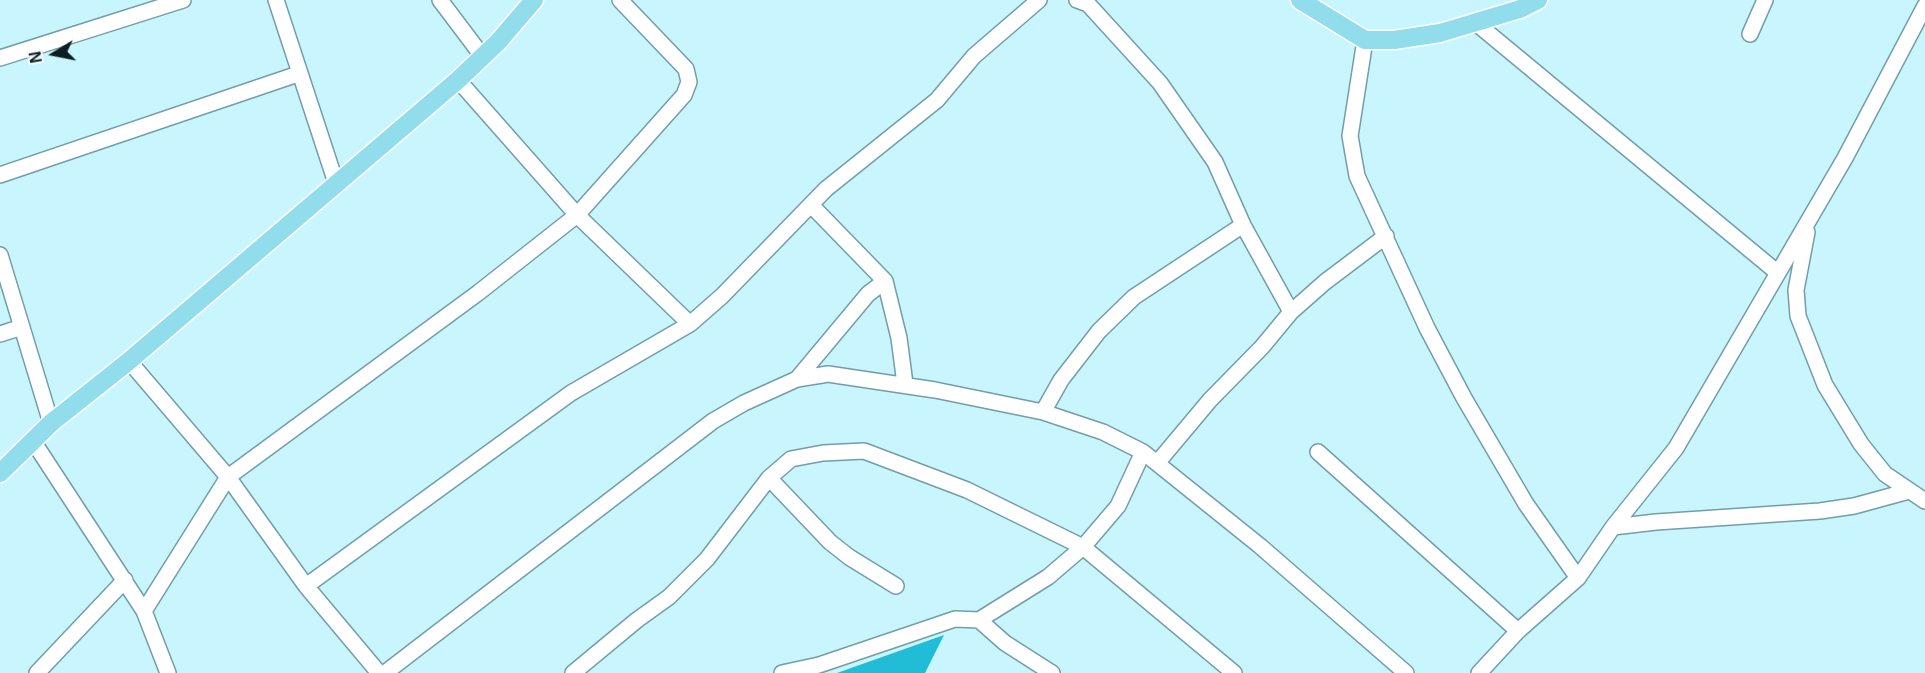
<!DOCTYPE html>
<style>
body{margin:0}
#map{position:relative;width:1925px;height:673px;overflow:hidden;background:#c8f5fe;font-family:Helvetica,sans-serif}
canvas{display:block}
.north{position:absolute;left:24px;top:24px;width:60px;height:60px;-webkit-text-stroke:4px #f2fafc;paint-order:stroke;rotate:260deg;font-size:16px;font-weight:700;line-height:24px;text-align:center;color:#0c1e21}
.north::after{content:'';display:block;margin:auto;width:21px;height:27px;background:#0c1e21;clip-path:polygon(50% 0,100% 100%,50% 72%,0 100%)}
</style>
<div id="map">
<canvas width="1925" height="673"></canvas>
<div class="north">N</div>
</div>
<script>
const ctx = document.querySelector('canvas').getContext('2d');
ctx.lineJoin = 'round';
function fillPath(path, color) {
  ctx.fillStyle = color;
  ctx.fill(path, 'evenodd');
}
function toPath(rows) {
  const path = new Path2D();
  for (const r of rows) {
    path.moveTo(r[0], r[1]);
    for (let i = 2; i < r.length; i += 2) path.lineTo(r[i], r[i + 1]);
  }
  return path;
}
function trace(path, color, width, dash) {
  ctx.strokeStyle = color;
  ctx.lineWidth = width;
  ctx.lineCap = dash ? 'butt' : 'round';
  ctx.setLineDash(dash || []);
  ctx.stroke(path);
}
fillPath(toPath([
 [944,635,925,673,837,673]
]), '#21bdd6');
const minor = toPath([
 [276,0,336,183],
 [440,0,483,57],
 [1077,0,1088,4,1160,83,1215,162,1243,225,1291,312],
 [1476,23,1778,273],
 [1750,34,1765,0],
 [1365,40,1350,136,1357,176,1427,328,1464,398,1526,504,1578,578],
 [0,58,183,0],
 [458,80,577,215,690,324],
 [0,175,298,74],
 [812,206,885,281,899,338,905,384],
 [1807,232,1796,290,1798,316,1825,385,1861,444,1885,474,1925,501],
 [0,255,51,423],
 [0,334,22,327],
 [129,361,228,477,306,586,379,673],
 [797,379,868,294,885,281],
 [1043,412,1061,380,1099,331,1134,297,1243,225],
 [33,441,144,611,168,673],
 [1143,452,1260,546,1406,673],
 [1318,452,1518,631],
 [1158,462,1210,400,1262,347,1291,312,1325,282,1386,236],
 [769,478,830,542,849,557,896,586],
 [1613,527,1656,522,1820,511,1854,506,1909,491],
 [306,586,571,393,690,324,722,296,826,189,937,100,974,56,1039,0],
 [144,611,228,477,478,293,577,215,684,95,689,82,686,69,620,0],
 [979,620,1005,643,1052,673],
 [37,673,125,580],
 [385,673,713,421,744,403,797,379,828,374,935,390,1043,412,1103,432,1143,452,1118,506,1083,547,1048,577,979,620,955,619,819,665,782,673],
 [573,673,637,620,669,597,707,559,769,478,791,459,823,453,864,451,967,490,1083,547,1234,673],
 [1479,673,1518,631,1578,578,1613,527,1676,448,1845,158,1925,6]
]);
const major = toPath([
 [1300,0,1365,40,1394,40,1440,33,1520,9,1538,0],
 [0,473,51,423,129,361,458,80,498,42,534,0]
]);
trace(minor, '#739ea7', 18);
trace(major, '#fff', 21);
trace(minor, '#fff', 15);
trace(major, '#92ddec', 18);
</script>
